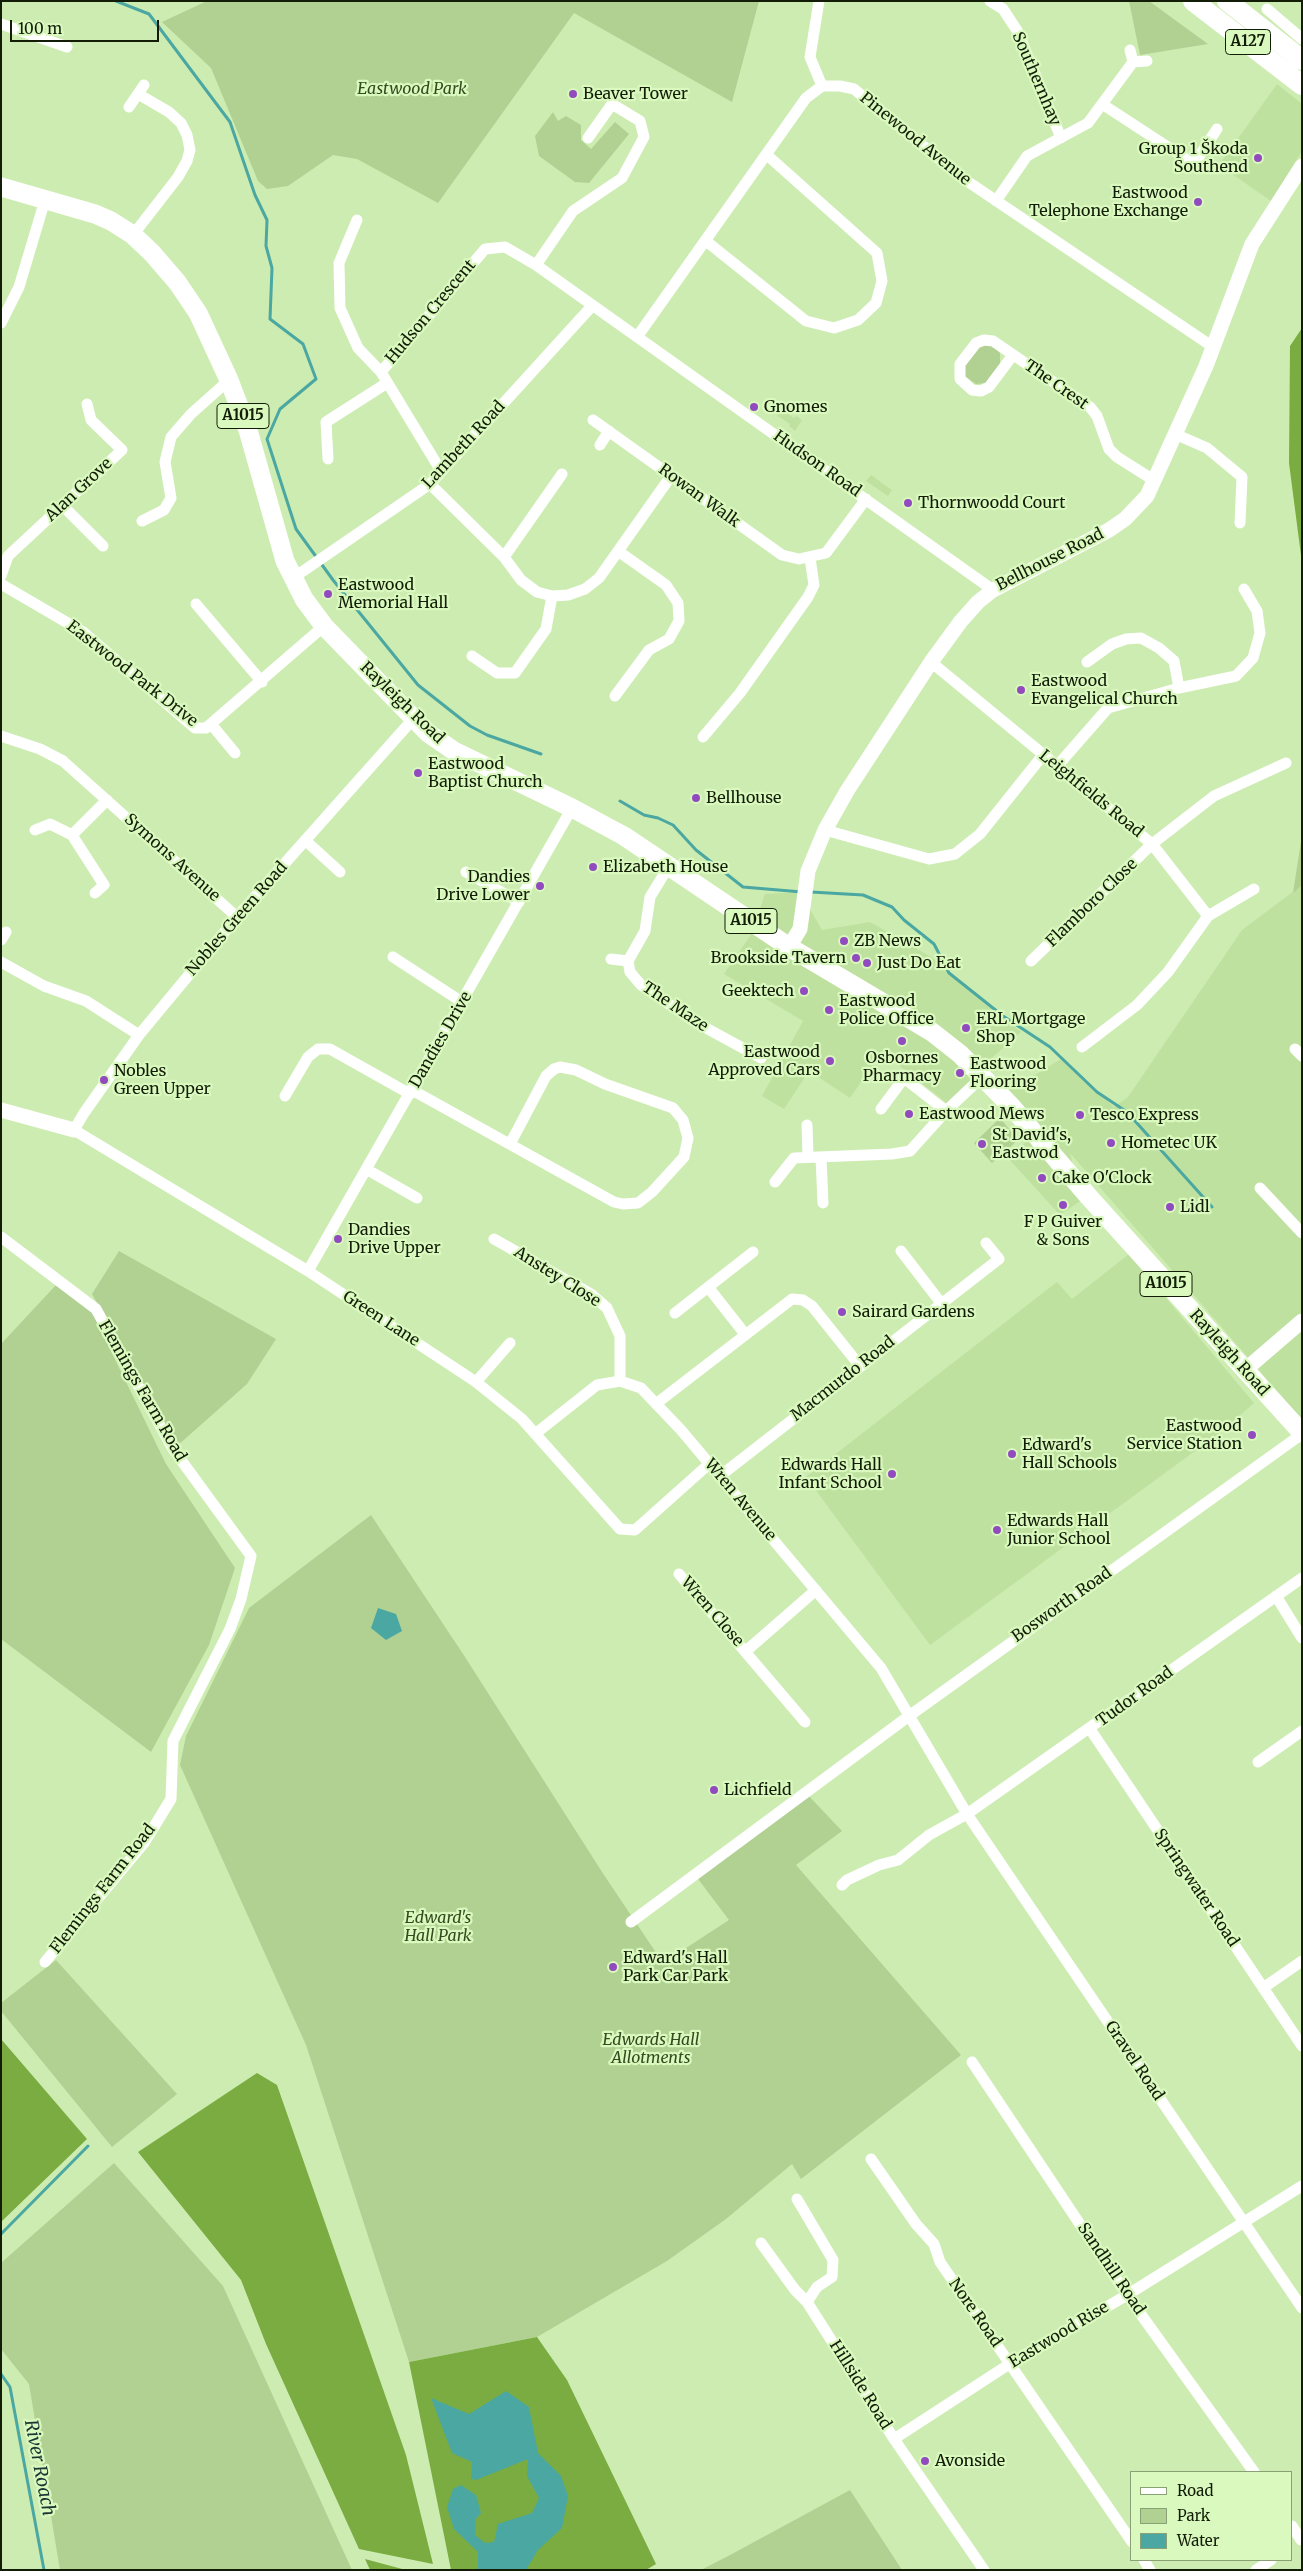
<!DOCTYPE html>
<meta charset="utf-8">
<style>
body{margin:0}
#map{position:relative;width:1303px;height:2571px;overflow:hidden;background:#cdecb1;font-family:Merriweather,serif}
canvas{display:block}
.frame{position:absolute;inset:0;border:2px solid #121c07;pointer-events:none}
.legend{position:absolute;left:1130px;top:2471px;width:162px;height:90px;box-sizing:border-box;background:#daf9be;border:1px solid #8aa175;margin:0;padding:6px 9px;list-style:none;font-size:15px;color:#121c07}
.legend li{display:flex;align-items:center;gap:10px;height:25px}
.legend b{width:25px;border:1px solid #8aa175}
.scale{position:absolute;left:10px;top:20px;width:149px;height:22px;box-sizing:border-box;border:2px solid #121c07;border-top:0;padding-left:6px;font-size:15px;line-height:18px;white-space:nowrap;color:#121c07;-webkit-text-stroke:4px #daf9be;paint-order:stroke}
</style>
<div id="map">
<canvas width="1303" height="2571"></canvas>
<div class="frame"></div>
<ul class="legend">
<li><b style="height:6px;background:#fff"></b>Road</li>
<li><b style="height:14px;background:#b1d192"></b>Park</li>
<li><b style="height:14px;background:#4ba7a1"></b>Water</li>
</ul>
<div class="scale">100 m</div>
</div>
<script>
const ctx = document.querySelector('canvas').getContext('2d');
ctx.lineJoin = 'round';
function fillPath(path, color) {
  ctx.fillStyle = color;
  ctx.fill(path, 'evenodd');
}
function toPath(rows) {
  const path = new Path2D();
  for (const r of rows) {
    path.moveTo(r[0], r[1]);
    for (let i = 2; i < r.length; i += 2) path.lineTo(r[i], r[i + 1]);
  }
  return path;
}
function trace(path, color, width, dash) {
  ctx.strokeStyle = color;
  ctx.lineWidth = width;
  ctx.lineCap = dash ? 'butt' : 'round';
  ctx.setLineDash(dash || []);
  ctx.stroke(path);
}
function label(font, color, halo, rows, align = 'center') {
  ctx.font = font + ' Merriweather,serif';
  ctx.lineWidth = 4.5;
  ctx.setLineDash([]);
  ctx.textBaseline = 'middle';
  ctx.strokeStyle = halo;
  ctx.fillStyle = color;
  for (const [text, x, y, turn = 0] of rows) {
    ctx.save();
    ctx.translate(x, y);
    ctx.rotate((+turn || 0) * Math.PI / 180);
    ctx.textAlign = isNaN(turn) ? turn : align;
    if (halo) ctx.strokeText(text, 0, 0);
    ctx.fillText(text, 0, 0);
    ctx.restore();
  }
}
fillPath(toPath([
 [1277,84,1302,104,1302,151,1271,201,1219,165],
 [770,401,794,418,796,416,802,420,795,431,789,426,790,424,766,408],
 [871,475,892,490,888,496,866,481],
 [1302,885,1302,1424,1259,1370,1070,1153,1082,1200,1060,1215,1008,1158,1029,1139,978,1082,953,1108,882,1052,850,1098,809,1071,784,1109,762,1096,803,1021,724,974,752,933,765,894,800,892,822,930,870,922,931,957,1021,1032,985,1064,1008,1091,1061,1059,1114,1107,1128,1097,1242,930],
 [1129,1254,1254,1403,1221,1432,930,1645,806,1477,1057,1282,1072,1299]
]), '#bfe19f');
fillPath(toPath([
 [207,1,759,1,732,102,574,13,438,203,357,159,333,155,288,186,267,189,258,181,211,68,162,22],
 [1129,1,1149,1,1208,44,1140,55],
 [553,112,558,121,566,116,581,125,581,140,591,149,615,122,629,134,589,183,575,182,539,156,535,136],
 [982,345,992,345,1000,353,1000,364,986,383,976,384,965,376,964,367],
 [1302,835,1302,885,1293,893],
 [1000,1118,1018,1140,992,1163,974,1143],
 [119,1251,276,1339,247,1384,177,1446,92,1294],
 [56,1285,92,1312,166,1464,235,1568,209,1645,151,1752,1,1639,1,1344],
 [371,1515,465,1657,604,1875,663,1963,729,1920,695,1875,806,1793,842,1831,796,1865,961,2055,801,2179,792,2164,726,2219,667,2261,537,2337,409,2362,306,2045,180,1765,186,1736,249,1608],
 [56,1960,177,2094,112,2147,1,2011,1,2003],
 [114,2163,223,2286,352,2570,60,2570,29,2384,1,2349,1,2263],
 [850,2490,902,2570,701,2570,732,2554]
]), '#b1d192');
fillPath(toPath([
 [1302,328,1302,563,1289,463,1290,346],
 [1,2039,87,2139,1,2222],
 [257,2073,277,2085,406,2455,433,2564,359,2549,266,2344,241,2280,138,2152],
 [537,2337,567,2380,656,2564,646,2570,451,2570,409,2362],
 [365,2559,406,2570,370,2570]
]), '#7bac41');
fillPath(toPath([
 [378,1608,396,1614,402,1631,386,1640,371,1628],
 [506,2391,529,2407,538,2453,561,2476,568,2496,562,2528,538,2550,526,2570,478,2570,478,2552,454,2529,447,2507,453,2489,461,2485,476,2495,481,2513,476,2519,475,2535,485,2543,494,2542,498,2524,532,2513,539,2498,527,2476,528,2459,476,2480,471,2479,472,2462,452,2453,431,2398,469,2414]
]), '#4ba7a1');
trace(toPath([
 [116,1,149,14,230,122,255,195,267,220,266,246,272,268,270,319,303,344,316,379,280,409,267,439,296,529,333,580,418,685,470,726,487,735,541,754],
 [620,801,644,815,658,818,673,825,696,850,743,887,802,892],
 [811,892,863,895,892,907,904,920,934,944,949,973,1003,1016,1050,1047,1097,1092,1127,1112,1212,1207],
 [1,2234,88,2146],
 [1,2374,10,2387,44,2570]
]), '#4ba7a1', 3);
trace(toPath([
 [819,1,810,57,822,86],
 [990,1,1003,9,1018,32,1061,138],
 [1267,9,1302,39],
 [1,24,67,47],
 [1130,50,1133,62,1147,61],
 [1102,104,1194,164,1217,129],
 [129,107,144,85],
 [996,201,1027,156,1088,123,1133,62],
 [357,220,339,263,340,308,358,348,381,372,441,471],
 [133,235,178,177,187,161,190,150,187,135,181,123,169,112,138,94],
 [706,241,806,321,834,328,858,320,876,303,882,281,877,253,767,155],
 [536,265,573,211,622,178,644,137,640,121,612,104,588,138],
 [1,323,19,287,45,200],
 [637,337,806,98,822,86,840,86,854,89,961,177,1213,347],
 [1013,355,989,387,981,391,972,390,960,379,960,364,976,343,984,340,993,341,1090,407,1097,416,1109,449,1117,457,1155,481],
 [381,372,485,249,505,247,536,265,993,590],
 [593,420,782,555,799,559,826,553,866,499],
 [1175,434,1207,448,1242,477,1240,523],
 [600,445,609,431],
 [328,459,326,422,387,383],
 [430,484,504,557,521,580,537,592,552,596,568,595,585,589,599,578,671,476],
 [63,506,103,546],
 [142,521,164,510,171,498,165,462,171,437,191,414,229,380],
 [504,557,562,474],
 [1,576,8,556,122,450,91,420,87,404],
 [293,578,430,484,592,306],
 [1,584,83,632,195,728,206,728,324,626],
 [196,604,262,682],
 [472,656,497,673,515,673,546,629,552,596],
 [931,662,1152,844,1208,916,1168,972,1137,1005,1082,1047],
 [1087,662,1112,644,1126,639,1141,638,1159,648,1174,661,1179,688],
 [615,696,649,650,669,639,679,621,678,603,666,585,618,551],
 [414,718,237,917,139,1035,84,1113,74,1130,308,1271,476,1382,522,1419,620,1529,635,1530,709,1464],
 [211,724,235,753],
 [1,736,40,749,63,761,237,917],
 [703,737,740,693,808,597,814,585,810,558],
 [1058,765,1108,708,1179,688,1236,676,1253,658,1260,633,1257,611,1244,589],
 [35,830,50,824,72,835],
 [825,830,929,859,955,854,980,834,1043,755],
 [306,841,340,872],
 [669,866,650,897,645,931,628,961,630,972,641,985,695,1022,761,1058],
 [466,872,519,902],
 [95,893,104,885,72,835,107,800],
 [1208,916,1254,889],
 [1,940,6,932],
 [393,957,462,1002],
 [611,959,628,961],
 [1031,961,1152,844,1214,796,1286,763],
 [1,962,44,986,86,1001,139,1035],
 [1295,1049,1302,1056],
 [412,1090,614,1202,623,1204,638,1203,652,1192,684,1157,688,1138,683,1120,673,1108,605,1084,576,1070,560,1067,554,1069,546,1076,510,1144],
 [285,1096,308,1057,318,1049,330,1049,410,1094],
 [881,1109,904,1078,946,1111],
 [807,1125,808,1157],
 [821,1157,823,1203],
 [366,1169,417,1198],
 [775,1182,794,1158,892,1154,910,1151,946,1111,983,1076],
 [1260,1188,1302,1233],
 [1,1237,96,1309,173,1449,251,1556,241,1599,230,1629,173,1741,171,1799,144,1843,45,1962],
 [494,1239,591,1294,607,1308,620,1336,620,1381],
 [901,1251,941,1303],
 [308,1271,572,808],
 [708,1287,745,1334],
 [675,1313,753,1252],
 [476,1382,510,1343],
 [657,1403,792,1299,803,1300,812,1306,860,1366],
 [535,1434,597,1385,620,1381,641,1388,681,1430,881,1668,967,1814,929,1835,898,1860,879,1865,847,1880,842,1885],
 [720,1476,999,1259,986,1243],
 [679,1574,805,1722],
 [1302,1578,967,1814,1302,2308],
 [1276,1596,1302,1638],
 [746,1651,816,1590],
 [1090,1729,1302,2046],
 [1258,1762,1302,1731],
 [631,1922,909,1716,1302,1434],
 [1263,1988,1302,1961],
 [972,2062,1127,2295,1254,2472],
 [871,2159,916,2224,934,2244,940,2262,1132,2542],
 [797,2199,833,2260,832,2277,817,2287,807,2302,894,2439,984,2570],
 [761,2243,795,2290,808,2303],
 [894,2439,1011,2363,1127,2295,1302,2186],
 [1292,2526,1301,2540],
 [1144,2560,1150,2570],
 [1256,2570,1271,2560]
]), '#fff', 11);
trace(toPath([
 [789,947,800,929,808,871,825,830,847,791,931,662,961,621,978,602,993,590,1109,530,1125,519,1147,496,1206,366,1252,244,1302,166],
 [1,1110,74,1130],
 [1245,1370,1302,1321]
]), '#fff', 15);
trace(toPath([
 [1,187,95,214,111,221,133,235,152,253,177,282,198,313,229,380,248,430,285,561,304,599,324,626,428,733,454,751,572,808,624,836,789,947,932,1032,960,1054,1011,1106,1089,1197,1302,1433]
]), '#fff', 19);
trace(toPath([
 [1193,1,1302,85],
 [1227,1,1302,60]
]), '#fff', 20);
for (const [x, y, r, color] of [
 [573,94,5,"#924bbe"],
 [1258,158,5,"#924bbe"],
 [1198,202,5,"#924bbe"],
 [754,407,5,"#924bbe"],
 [908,503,5,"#924bbe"],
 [328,594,5,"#924bbe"],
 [1021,690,5,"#924bbe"],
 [418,773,5,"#924bbe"],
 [696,798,5,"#924bbe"],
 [593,867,5,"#924bbe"],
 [540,886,5,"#924bbe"],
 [844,941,5,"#924bbe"],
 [856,958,5,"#924bbe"],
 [867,963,5,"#924bbe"],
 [804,991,5,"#924bbe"],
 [829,1010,5,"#924bbe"],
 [966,1028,5,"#924bbe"],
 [902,1041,5,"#924bbe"],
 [830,1061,5,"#924bbe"],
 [960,1073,5,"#924bbe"],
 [104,1080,5,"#924bbe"],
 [909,1114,5,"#924bbe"],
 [1080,1115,5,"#924bbe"],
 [1111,1143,5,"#924bbe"],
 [982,1144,5,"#924bbe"],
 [1042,1178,5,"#924bbe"],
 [1063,1205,5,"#924bbe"],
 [1170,1207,5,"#924bbe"],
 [338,1239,5,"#924bbe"],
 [842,1312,5,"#924bbe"],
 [1252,1435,5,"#924bbe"],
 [1012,1454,5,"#924bbe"],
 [892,1474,5,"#924bbe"],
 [997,1530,5,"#924bbe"],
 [714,1790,5,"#924bbe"],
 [613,1967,5,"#924bbe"],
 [925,2461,5,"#924bbe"]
]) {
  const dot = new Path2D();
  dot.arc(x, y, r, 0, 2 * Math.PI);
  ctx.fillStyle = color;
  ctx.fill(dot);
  trace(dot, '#daf9be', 2);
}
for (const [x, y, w] of [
 [1248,42,45],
 [243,416,52],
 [751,921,52],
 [1166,1284,52]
]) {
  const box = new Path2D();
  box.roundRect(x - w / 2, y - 12.5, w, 25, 4);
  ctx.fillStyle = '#daf9be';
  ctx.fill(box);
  trace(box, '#121c07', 1);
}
label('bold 15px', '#121c07', null, [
 ["A127",1248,42],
 ["A1015",243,416],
 ["A1015",751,921],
 ["A1015",1166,1284]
]);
label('16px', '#121c07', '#daf9be', [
 ["Southernhay",1036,79,67],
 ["Pinewood Avenue",915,139,39],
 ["Hudson Crescent",431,312,-50],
 ["The Crest",1056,385,35],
 ["Lambeth Road",464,445,-47],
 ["Hudson Road",817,464,35],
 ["Alan Grove",79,490,-43],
 ["Rowan Walk",699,496,36],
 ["Bellhouse Road",1050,560,-27],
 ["Eastwood Park Drive",132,674,38],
 ["Rayleigh Road",402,703,44],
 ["Leighfields Road",1091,794,39],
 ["Symons Avenue",172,858,42],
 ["Flamboro Close",1092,903,-44],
 ["Nobles Green Road",237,919,-49],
 ["The Maze",675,1007,34],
 ["Dandies Drive",441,1040,-60],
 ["Anstey Close",557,1277,32],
 ["Green Lane",381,1319,33],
 ["Rayleigh Road",1229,1353,48],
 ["Macmurdo Road",843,1379,-38],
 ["Flemings Farm Road",142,1391,60],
 ["Wren Avenue",740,1500,50],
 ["Bosworth Road",1062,1605,-35],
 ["Wren Close",712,1612,49],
 ["Tudor Road",1135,1697,-36],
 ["Springwater Road",1196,1888,56],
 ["Flemings Farm Road",103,1889,-52],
 ["Gravel Road",1134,2061,56],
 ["Sandhill Road",1111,2269,56],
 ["Nore Road",975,2313,55],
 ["Eastwood Rise",1059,2335,-31],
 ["Hillside Road",860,2385,58]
]);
label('italic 16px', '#354a1f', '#daf9be', [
 ["Eastwood Park",412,89],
 ["Edward's",438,1918],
 ["Hall Park",438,1936],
 ["Edwards Hall",651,2040],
 ["Allotments",651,2058]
]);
label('16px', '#121c07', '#daf9be', [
 ["Beaver Tower",583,94],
 ["Group 1 Škoda",1248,149,"right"],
 ["Southend",1248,167,"right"],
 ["Eastwood",1188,193,"right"],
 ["Telephone Exchange",1188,211,"right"],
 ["Gnomes",764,407],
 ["Thornwoodd Court",918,503],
 ["Eastwood",338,585],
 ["Memorial Hall",338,603],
 ["Eastwood",1031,681],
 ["Evangelical Church",1031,699],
 ["Eastwood",428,764],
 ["Baptist Church",428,782],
 ["Bellhouse",706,798],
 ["Elizabeth House",603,867],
 ["Dandies",530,877,"right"],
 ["Drive Lower",530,895,"right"],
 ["ZB News",854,941],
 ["Brookside Tavern",846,958,"right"],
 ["Just Do Eat",877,963],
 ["Geektech",794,991,"right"],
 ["Eastwood",839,1001],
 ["Police Office",839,1019],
 ["ERL Mortgage",976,1019],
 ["Shop",976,1037],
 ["Eastwood",820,1052,"right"],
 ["Approved Cars",820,1070,"right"],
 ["Osbornes",902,1058,"center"],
 ["Pharmacy",902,1076,"center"],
 ["Eastwood",970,1064],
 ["Flooring",970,1082],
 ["Nobles",114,1071],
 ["Green Upper",114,1089],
 ["Eastwood Mews",919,1114],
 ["Tesco Express",1090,1115],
 ["St David's,",992,1135],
 ["Eastwod",992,1153],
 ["Hometec UK",1121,1143],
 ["Cake O'Clock",1052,1178],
 ["Lidl",1180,1207],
 ["F P Guiver",1063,1222,"center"],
 ["& Sons",1063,1240,"center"],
 ["Dandies",348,1230],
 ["Drive Upper",348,1248],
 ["Sairard Gardens",852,1312],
 ["Eastwood",1242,1426,"right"],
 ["Service Station",1242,1444,"right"],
 ["Edward's",1022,1445],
 ["Hall Schools",1022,1463],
 ["Edwards Hall",882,1465,"right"],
 ["Infant School",882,1483,"right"],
 ["Edwards Hall",1007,1521],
 ["Junior School",1007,1539],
 ["Lichfield",724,1790],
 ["Edward's Hall",623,1958],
 ["Park Car Park",623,1976],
 ["Avonside",935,2461]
], 'left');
label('italic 18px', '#193634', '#daf9be', [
 ["River Roach",39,2468,79]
]);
</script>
